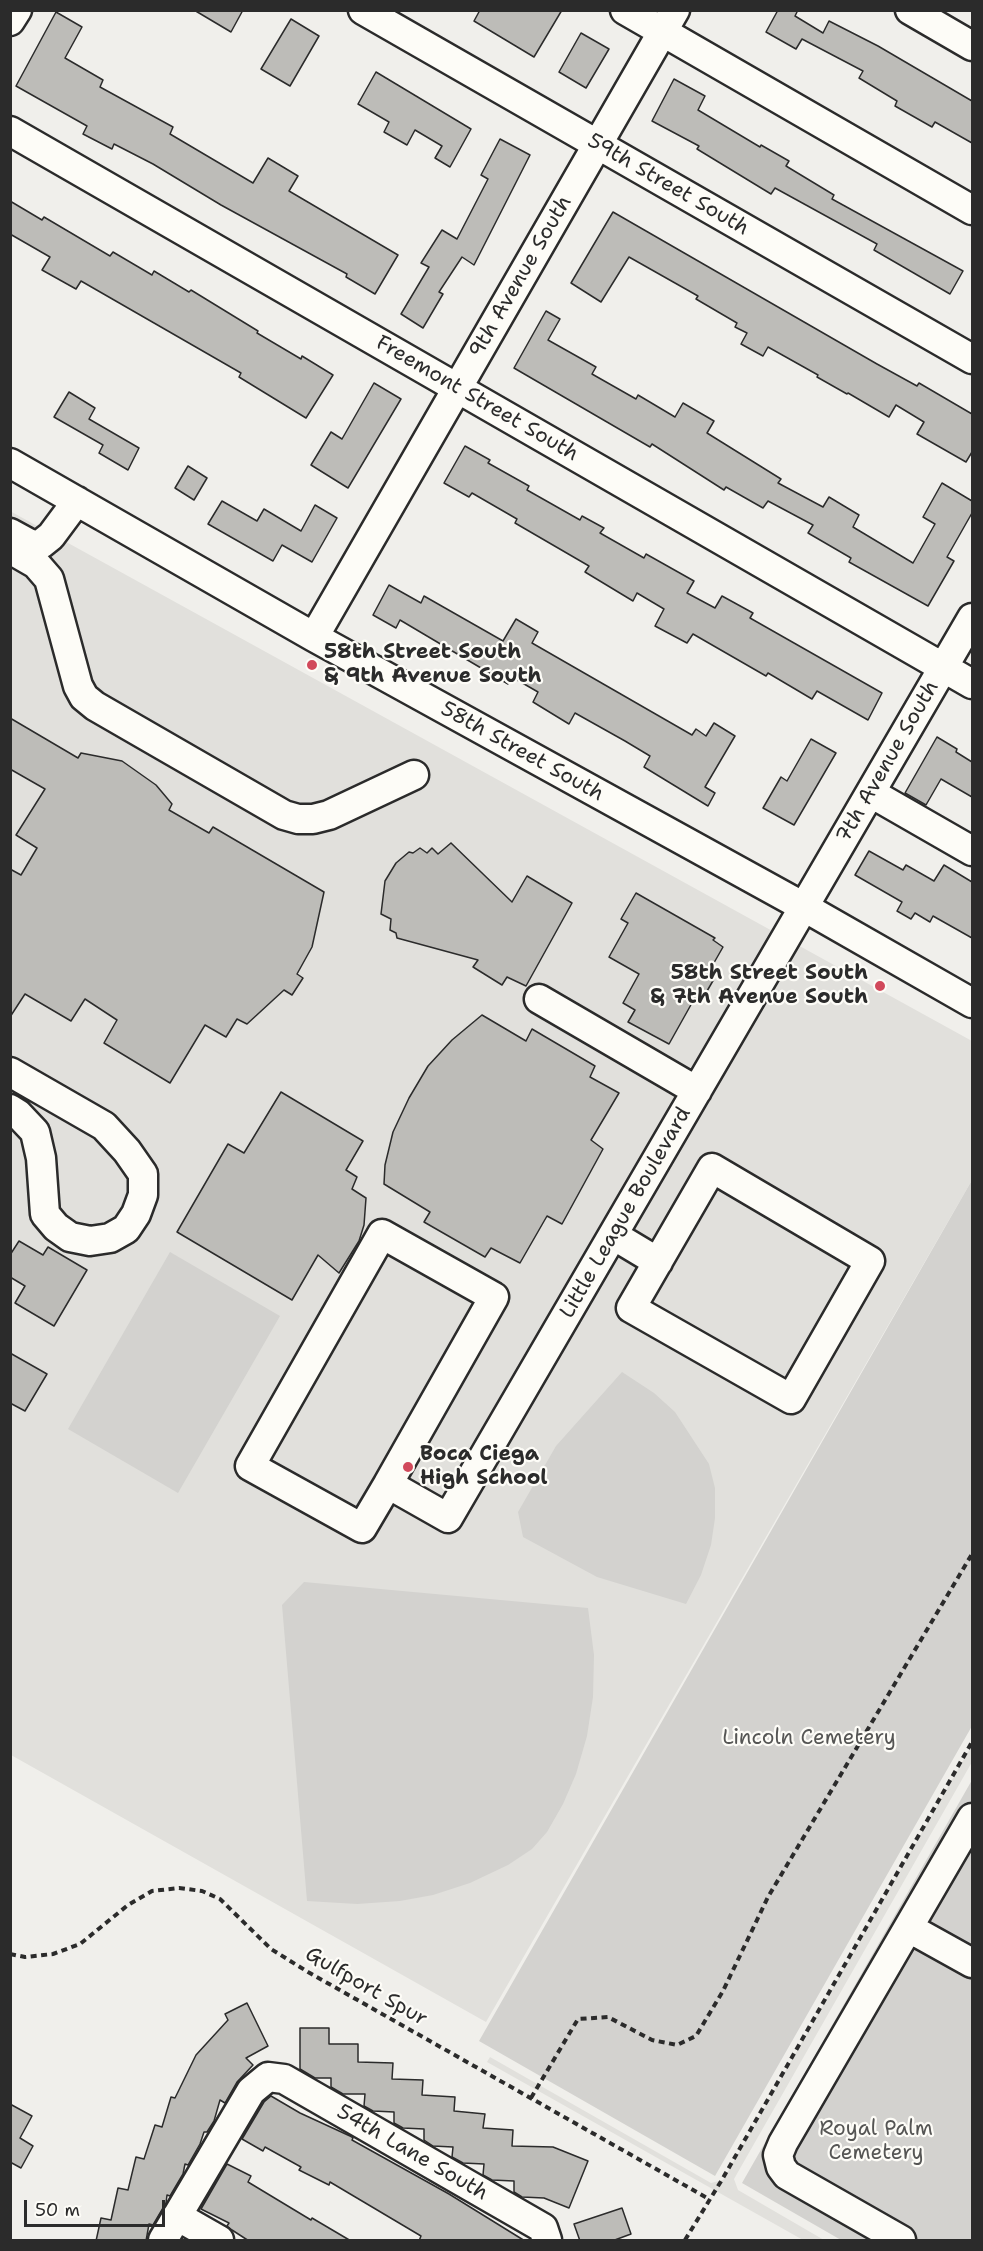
<!DOCTYPE html>
<style>
body{margin:0}
#map{position:relative;width:983px;height:2251px;overflow:hidden;background:#f0efeb;font-family:"Shantell Sans",sans-serif}
canvas{display:block}
.frame{position:absolute;inset:0;border:12px solid #2b2b2b;pointer-events:none}
.scale{position:absolute;left:24px;top:2200px;width:141px;height:27px;box-sizing:border-box;border:3px solid #2b2b2b;border-top:0;padding-left:8px;font-size:18px;line-height:21px;white-space:nowrap;color:#2b2b2b;-webkit-text-stroke:4px #fdfcf7;paint-order:stroke}
</style>
<div id="map">
<canvas width="983" height="2251"></canvas>
<div class="frame"></div>
<div class="scale">50 m</div>
</div>
<script>
const ctx = document.querySelector('canvas').getContext('2d');
ctx.lineJoin = 'round';
function fillPath(path, color) {
  ctx.fillStyle = color;
  ctx.fill(path, 'evenodd');
}
function toPath(rows) {
  const path = new Path2D();
  for (const r of rows) {
    path.moveTo(r[0], r[1]);
    for (let i = 2; i < r.length; i += 2) path.lineTo(r[i], r[i + 1]);
  }
  return path;
}
function trace(path, color, width, dash) {
  ctx.strokeStyle = color;
  ctx.lineWidth = width;
  ctx.lineCap = dash ? 'butt' : 'round';
  ctx.setLineDash(dash || []);
  ctx.stroke(path);
}
function label(font, color, halo, rows, align = 'center') {
  ctx.font = font + ' "Shantell Sans",sans-serif';
  ctx.lineWidth = 4.5;
  ctx.setLineDash([]);
  ctx.textBaseline = 'middle';
  ctx.strokeStyle = halo;
  ctx.fillStyle = color;
  for (const [text, x, y, turn = 0] of rows) {
    ctx.save();
    ctx.translate(x, y);
    ctx.rotate((+turn || 0) * Math.PI / 180);
    ctx.textAlign = isNaN(turn) ? turn : align;
    if (halo) ctx.strokeText(text, 0, 0);
    ctx.fillText(text, 0, 0);
    ctx.restore();
  }
}
fillPath(toPath([
 [10,511,972,1041,972,1180,486,2022,11,1755],
 [972,1745,972,1762,734,2179,738,2190,824,2240,803,2240,487,2062,490,2057,711,2183,723,2180]
]), '#e1e0dc');
fillPath(toPath([
 [972,1180,972,1726,715,2176,479,2041],
 [170,1252,280,1316,178,1493,68,1429],
 [622,1372,654,1393,675,1412,709,1464,715,1488,715,1518,711,1545,701,1575,686,1604,597,1577,523,1537,518,1512,556,1446],
 [304,1582,588,1608,594,1655,593,1697,587,1736,576,1774,563,1804,547,1832,532,1849,508,1865,470,1883,433,1895,400,1901,357,1904,307,1901,282,1605],
 [972,1780,972,2240,841,2240,742,2183]
]), '#d3d2cf');
const building = toPath([
 [194,10,243,10,231,32,194,10],
 [480,10,562,10,534,57,474,21,480,10],
 [778,10,798,10,795,16,823,33,829,21,878,46,972,101,972,143,935,122,932,127,895,106,897,101,859,78,863,71,802,39,796,49,766,32,778,10],
 [56,12,82,27,65,58,103,80,100,87,173,127,170,134,253,183,268,158,298,176,289,191,398,255,375,294,346,277,347,274,221,205,153,164,114,144,112,149,83,134,87,126,16,86,56,12],
 [291,19,319,36,290,86,261,69,291,19],
 [581,33,609,49,586,88,559,72,581,33],
 [376,72,471,129,450,167,435,158,442,146,415,130,407,145,384,132,389,122,358,104,376,72],
 [674,79,705,96,698,110,760,147,761,145,789,161,786,166,834,195,832,199,963,271,950,294,874,250,877,244,775,188,771,194,697,149,699,146,652,121,674,79],
 [500,139,530,155,474,265,462,257,439,292,443,294,423,328,401,314,429,267,421,263,442,230,457,239,488,179,481,175,500,139],
 [10,201,42,220,44,217,110,256,113,252,152,275,154,271,189,292,191,290,258,331,257,333,301,359,302,356,333,375,306,418,239,377,241,373,81,281,76,289,42,270,50,257,10,234,10,201],
 [613,212,877,364,917,386,919,383,972,414,972,452,966,462,917,434,924,422,896,405,889,417,848,393,847,394,817,377,818,375,768,347,763,356,741,344,747,333,735,327,737,323,696,299,698,296,629,257,601,302,571,283,613,212],
 [546,311,560,319,548,340,596,367,592,374,636,399,638,395,675,417,683,403,714,421,707,433,781,479,778,483,823,507,829,497,859,515,853,527,913,563,935,524,923,517,942,483,972,501,972,513,947,557,954,561,928,606,849,562,851,558,808,533,813,525,768,501,763,508,726,487,724,490,652,444,650,447,514,368,546,311],
 [374,383,401,399,348,488,311,465,331,432,342,439,374,383],
 [69,392,95,408,89,419,139,448,128,470,99,453,103,445,54,417,69,392],
 [465,446,490,460,488,463,529,486,527,490,580,520,582,516,604,528,600,533,644,558,646,554,694,581,687,593,715,608,722,596,753,613,750,618,882,693,868,720,817,691,812,699,768,673,766,676,693,634,687,643,655,626,664,609,637,593,633,601,585,572,589,566,515,523,517,519,472,493,469,497,444,483,465,446],
 [188,466,207,478,194,500,175,488,188,466],
 [222,501,257,521,264,509,301,531,315,505,337,518,312,562,282,545,273,561,208,524,222,501],
 [389,585,421,603,424,596,503,641,516,619,538,632,532,643,692,735,696,729,706,736,714,723,735,736,705,787,715,793,708,806,644,767,650,756,625,741,575,713,569,724,533,702,538,692,512,677,508,684,400,620,396,628,373,615,389,585],
 [10,718,78,758,81,753,122,761,156,785,172,804,169,810,209,833,213,827,324,892,312,947,297,974,303,978,292,995,284,990,247,1024,237,1019,226,1037,205,1025,170,1083,104,1043,117,1020,85,999,71,1021,25,994,10,1017,10,869,21,875,37,848,16,835,45,789,10,769,10,718],
 [937,737,957,749,956,752,972,762,972,797,941,779,926,805,905,793,937,737],
 [811,739,836,753,794,825,763,808,781,777,787,781,811,739],
 [451,843,512,902,527,876,572,903,526,986,507,977,502,985,473,967,478,960,397,938,396,933,390,930,391,919,381,914,385,881,396,863,409,852,413,853,420,848,427,853,432,848,438,854,451,843],
 [869,851,903,870,906,865,934,881,944,865,972,882,972,938,933,916,930,922,915,913,911,919,897,911,902,902,855,875,869,851],
 [636,893,715,938,713,940,723,947,707,975,714,979,703,998,697,994,669,1044,628,1022,635,1010,623,1003,639,974,609,957,628,923,621,919,636,893],
 [482,1015,526,1041,532,1029,595,1066,590,1077,619,1093,591,1140,603,1149,562,1224,547,1216,520,1263,491,1248,485,1257,424,1222,430,1212,384,1184,385,1165,393,1132,409,1098,428,1066,452,1040,482,1015],
 [281,1092,363,1141,346,1170,357,1177,352,1189,366,1198,364,1225,359,1241,339,1273,318,1255,292,1300,177,1232,228,1144,244,1153,281,1092],
 [19,1241,43,1255,48,1247,87,1270,54,1326,15,1303,25,1286,10,1277,10,1255,19,1241],
 [10,1353,47,1374,25,1411,10,1403,10,1353],
 [247,2003,268,2046,246,2058,253,2065,237,2082,225,2103,220,2100,214,2121,207,2132,204,2132,200,2144,188,2165,185,2164,183,2174,170,2196,167,2195,166,2203,153,2225,149,2224,146,2241,96,2241,101,2218,111,2220,118,2188,128,2190,136,2157,144,2159,155,2125,162,2127,171,2097,175,2098,196,2055,228,2020,225,2014,247,2003],
 [300,2028,329,2028,329,2044,358,2044,358,2062,393,2063,392,2079,423,2080,422,2095,455,2097,454,2111,485,2114,483,2128,513,2130,512,2146,553,2147,588,2161,569,2208,544,2198,522,2197,514,2192,514,2181,492,2180,483,2175,484,2164,463,2163,452,2157,453,2147,433,2146,424,2140,424,2129,403,2128,394,2123,394,2112,373,2111,364,2106,365,2094,343,2094,331,2087,331,2078,315,2078,300,2069,300,2028],
 [271,2096,300,2113,350,2136,353,2138,352,2140,449,2194,525,2241,419,2241,421,2236,330,2182,329,2185,299,2170,301,2167,265,2147,263,2151,242,2139,264,2102,271,2096],
 [10,2104,32,2116,20,2138,33,2146,21,2168,10,2162,10,2104],
 [227,2164,251,2176,248,2182,311,2220,312,2218,351,2241,249,2241,232,2230,227,2226,229,2223,201,2209,227,2164],
 [622,2208,631,2234,612,2241,580,2241,574,2224,622,2208]
]);
fillPath(building, '#bdbcb8');
trace(building, '#2b2b2b', 1.5);
const minor = toPath([
 [363,10,972,359],
 [625,10,972,210],
 [910,10,972,46],
 [10,21,17,10],
 [10,131,972,684],
 [10,463,314,637,804,907,972,1003],
 [10,533,32,545,41,544,51,536,77,501],
 [10,549,36,564,49,579,78,686,84,697,95,706,284,815,298,819,313,819,329,815,414,775],
 [314,637,675,10],
 [871,793,972,851],
 [539,999,697,1091],
 [10,1072,104,1126,127,1151,143,1174,143,1195,136,1214,126,1229,110,1238,90,1241,70,1237,56,1227,45,1214,41,1158,35,1132,18,1114,10,1109],
 [712,1168,870,1261,791,1399,631,1308,712,1168],
 [613,1235,658,1262],
 [388,1484,494,1297,382,1234,250,1466,362,1528,388,1484,448,1518,972,618],
 [909,1928,972,1963],
 [177,2216,219,2240],
 [163,2240,251,2091,268,2077,284,2079,543,2228,547,2240],
 [901,2240,787,2175,781,2167,778,2155,783,2143,972,1818]
]);
trace(minor, '#2b2b2b', 33);
trace(toPath([
 [10,1954,25,1957,53,1954,80,1944,128,1905,152,1891,179,1888,202,1891,220,1899,271,1949,308,1972,709,2199],
 [531,2098,578,2019,608,2017,652,2040,677,2045,696,2036,723,1991,768,1897,972,1554],
 [685,2240,723,2178,972,1742]
]), '#2b2b2b', 4, [6, 4.5]);
trace(minor, '#fdfcf7', 28);
for (const [x, y, r, color] of [
 [312,665,6,"#d1495b"],
 [880,986,6,"#d1495b"],
 [408,1467,6,"#d1495b"]
]) {
  const dot = new Path2D();
  dot.arc(x, y, r, 0, 2 * Math.PI);
  ctx.fillStyle = color;
  ctx.fill(dot);
  trace(dot, '#fdfcf7', 2);
}
label('21px', '#2b2b2b', '#fdfcf7', [
 ["59th Street South",668,185,30],
 ["9th Avenue South",521,277,-60],
 ["Freemont Street South",477,399,30],
 ["58th Street South",522,752,29],
 ["7th Avenue South",888,762,-60],
 ["Little League Boulevard",626,1213,-60],
 ["Gulfport Spur",366,1987,30],
 ["54th Lane South",412,2153,30]
]);
label('bold 21px', '#2b2b2b', '#fdfcf7', [
 ["58th Street South",324,653],
 ["& 9th Avenue South",324,677],
 ["58th Street South",868,974,"right"],
 ["& 7th Avenue South",868,998,"right"],
 ["Boca Ciega",420,1455],
 ["High School",420,1479]
], 'left');
label('21px', '#555554', '#fdfcf7', [
 ["Lincoln Cemetery",809,1739],
 ["Royal Palm",876,2130],
 ["Cemetery",876,2154]
]);
</script>
